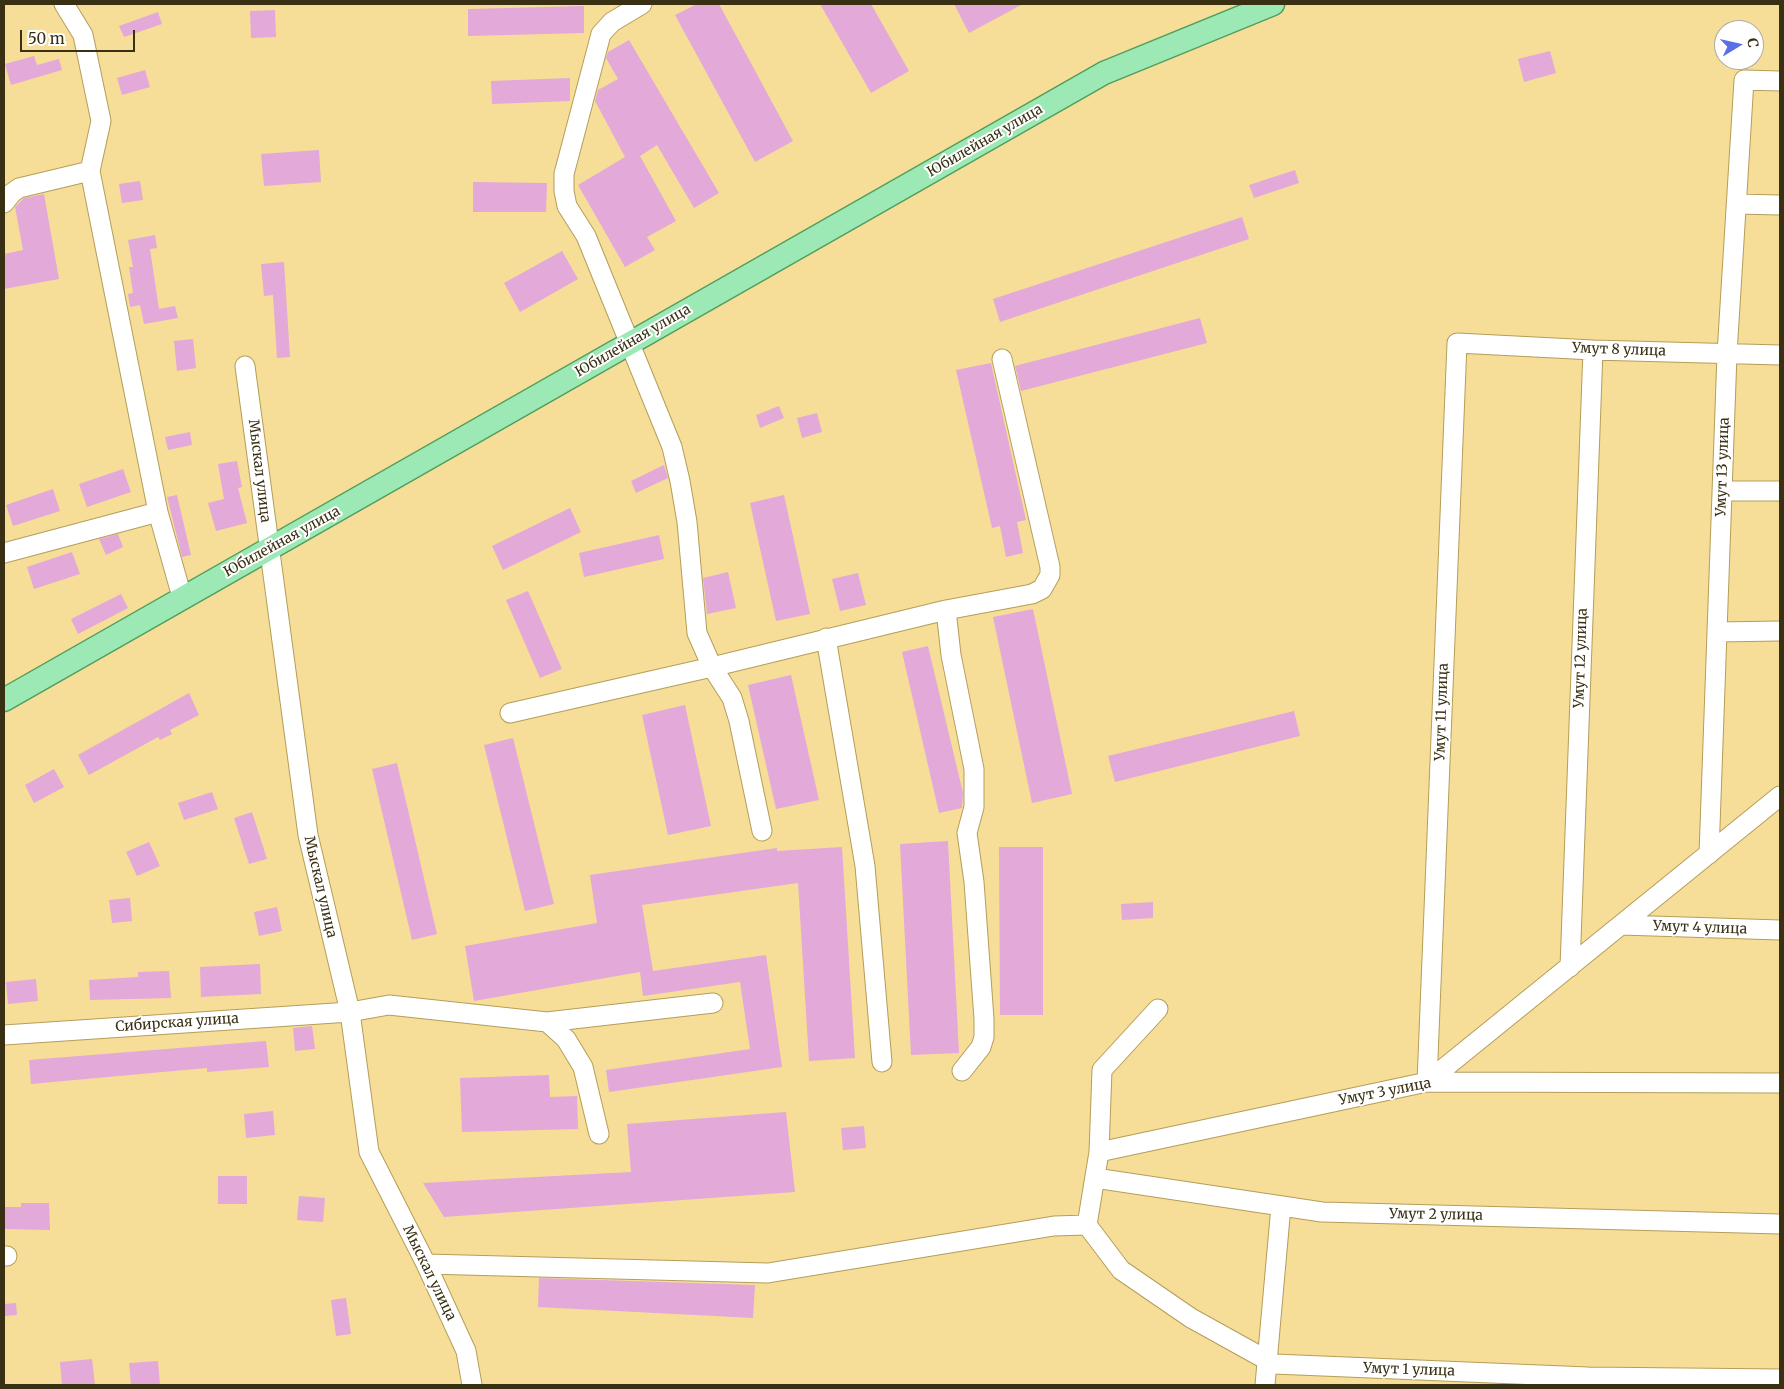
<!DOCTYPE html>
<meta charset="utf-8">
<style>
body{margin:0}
#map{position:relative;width:1784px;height:1389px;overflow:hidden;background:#f6de98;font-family:Merriweather,serif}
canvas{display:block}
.frame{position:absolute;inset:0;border:5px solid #393013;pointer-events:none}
.north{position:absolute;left:1714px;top:20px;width:50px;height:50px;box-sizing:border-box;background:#fff;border:1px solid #b0aca1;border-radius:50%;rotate:81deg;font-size:14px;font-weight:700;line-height:20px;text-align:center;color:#393013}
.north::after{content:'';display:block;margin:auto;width:18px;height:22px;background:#5a70e6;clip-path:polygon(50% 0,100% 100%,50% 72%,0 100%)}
.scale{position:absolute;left:20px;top:30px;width:115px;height:22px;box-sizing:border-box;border:2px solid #393013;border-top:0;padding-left:6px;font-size:15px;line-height:18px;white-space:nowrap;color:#393013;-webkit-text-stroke:4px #fff;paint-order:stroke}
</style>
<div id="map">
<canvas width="1784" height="1389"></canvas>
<div class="frame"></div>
<div class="north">С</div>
<div class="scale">50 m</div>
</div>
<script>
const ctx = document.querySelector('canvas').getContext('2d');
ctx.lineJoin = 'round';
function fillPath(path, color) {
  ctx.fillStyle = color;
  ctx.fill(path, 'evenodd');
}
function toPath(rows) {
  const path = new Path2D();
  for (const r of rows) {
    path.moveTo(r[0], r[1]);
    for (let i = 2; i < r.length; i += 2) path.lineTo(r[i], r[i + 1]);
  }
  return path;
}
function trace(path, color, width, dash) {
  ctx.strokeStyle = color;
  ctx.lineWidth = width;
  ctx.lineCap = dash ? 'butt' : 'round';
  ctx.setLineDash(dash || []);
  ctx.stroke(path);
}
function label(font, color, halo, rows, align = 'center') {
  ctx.font = font + ' Merriweather,serif';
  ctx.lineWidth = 4;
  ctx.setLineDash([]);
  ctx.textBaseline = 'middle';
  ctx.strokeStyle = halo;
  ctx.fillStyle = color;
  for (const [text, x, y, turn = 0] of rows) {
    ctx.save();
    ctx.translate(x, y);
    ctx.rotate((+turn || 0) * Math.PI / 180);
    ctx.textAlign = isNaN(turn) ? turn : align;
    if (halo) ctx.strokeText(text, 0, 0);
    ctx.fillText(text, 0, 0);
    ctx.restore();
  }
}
fillPath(toPath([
 [697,4,719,4,793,141,755,162,675,15],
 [820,4,871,4,909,71,871,93],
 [954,4,1023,4,969,33],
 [584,6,584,33,468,36,468,9],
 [275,10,276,37,251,38,250,11],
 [158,12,162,24,124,37,119,26],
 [629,40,719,193,694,208,657,145,640,156,676,221,647,237,655,250,625,267,578,185,625,157,595,101,598,90,618,79,606,58,608,52],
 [1550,51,1556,73,1524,82,1518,59],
 [34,56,37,65,59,59,62,70,11,85,5,64],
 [145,70,150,87,122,95,117,78],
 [570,78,570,101,492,104,491,81],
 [319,150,321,182,264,186,261,154],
 [1295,170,1299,183,1254,198,1249,185],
 [140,181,143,200,122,203,119,184],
 [473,182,547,183,546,212,473,212],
 [44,194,59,279,4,289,4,254,23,250,15,207,24,198],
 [1242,217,1249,239,1000,322,993,299],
 [155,235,157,248,150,249,159,309,175,306,178,318,144,324,140,305,130,307,128,294,133,293,129,267,133,267,128,240],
 [562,251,578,279,520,312,504,283],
 [284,262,290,357,277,358,273,295,264,296,261,264],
 [1200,318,1207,343,1021,391,1015,366],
 [193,339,196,368,177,371,174,341],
 [991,363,1026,520,1017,522,1023,553,1006,557,1000,526,992,528,956,370],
 [779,406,784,418,760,428,756,415],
 [817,413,822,432,802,438,797,418],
 [190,432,192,445,168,450,165,437],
 [237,461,242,487,238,488,247,523,216,531,208,503,224,499,218,464],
 [664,465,668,478,636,493,631,481],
 [123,469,131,492,87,507,79,484],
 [53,489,60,511,13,526,6,505],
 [177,495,191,555,182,557,167,497],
 [784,495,810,614,776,621,750,503],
 [570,508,581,532,503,570,492,546],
 [118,534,123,547,106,555,99,539],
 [659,535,664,559,584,577,579,553],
 [72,552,80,574,34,589,27,567],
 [728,572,736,608,707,614,703,578],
 [858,573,866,605,840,611,832,579],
 [528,591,562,669,540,678,506,600],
 [121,594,128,608,78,634,71,619],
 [1033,609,1072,794,1032,803,993,617],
 [928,646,963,793,962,808,939,813,902,652],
 [791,675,819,800,776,809,748,685],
 [189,693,199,715,170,730,172,734,160,740,158,737,89,775,78,755],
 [685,705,711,826,668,835,642,715],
 [1294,711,1300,736,1115,782,1108,756],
 [513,738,554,904,525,911,484,745],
 [397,763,437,934,412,940,372,769],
 [54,769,64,787,34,803,25,785],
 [212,792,218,809,184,820,178,803],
 [252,812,267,859,249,864,234,818],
 [948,841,959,1053,911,1055,900,844],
 [149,842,160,866,137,876,126,852],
 [842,847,855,1058,809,1061,798,883,642,905,653,971,766,955,782,1067,609,1092,606,1070,750,1049,740,982,643,996,640,972,474,1001,465,946,597,923,590,875,777,848,777,851],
 [999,847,1043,847,1043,1015,1000,1015],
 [130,898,132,921,112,923,109,900],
 [1153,902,1153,918,1122,920,1121,904],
 [277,907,282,931,259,936,254,912],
 [260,964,261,994,201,997,200,967],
 [169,971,171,998,90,1000,89,980,138,977,138,972],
 [36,979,38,1001,8,1004,6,982],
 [312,1026,315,1049,295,1051,293,1028],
 [266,1041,269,1067,207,1072,207,1068,31,1084,29,1060],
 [549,1075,550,1097,577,1096,578,1129,462,1132,460,1078],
 [273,1111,275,1135,246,1138,244,1114],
 [786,1112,795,1192,444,1217,423,1183,631,1172,627,1124],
 [864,1126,866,1148,843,1150,841,1128],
 [218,1176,247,1176,247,1204,218,1204],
 [299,1196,325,1198,323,1222,297,1220],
 [21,1203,49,1203,50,1230,4,1229,4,1207,21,1207],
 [539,1278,755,1285,753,1318,538,1307],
 [346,1298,351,1334,336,1336,331,1300],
 [16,1303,17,1315,4,1316,4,1304],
 [92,1359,95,1385,62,1385,60,1362],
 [158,1361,160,1385,131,1385,129,1363]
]), '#e2a9d9');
const minor = toPath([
 [64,4,83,35,101,121,90,171,158,512,182,597],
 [642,4,612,22,601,34,564,174,564,191,567,206,586,236,672,447,680,481,687,522,697,633,712,667,732,698,739,721,762,831],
 [4,203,12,193,19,188,90,171],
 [1736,204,1780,205],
 [245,366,308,835,350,1012,369,1152,426,1264,466,1351,472,1385],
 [1722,491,1780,491],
 [4,553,158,512],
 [946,610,951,655,974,769,974,807,967,833,974,882,984,1019,984,1037,981,1047,962,1071],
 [1717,632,1780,631],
 [826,638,865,866,882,1062],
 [510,713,712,667,946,610,1032,594,1042,589,1050,575,1050,567,1002,359],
 [1709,854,1727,354,1744,80,1780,81],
 [1621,925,1780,930],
 [1570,967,1593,350],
 [547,1022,713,1003],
 [4,1035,350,1012,389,1005,547,1022,566,1039,583,1067,599,1134],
 [1427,1082,1457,343,1593,350,1780,355],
 [1427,1082,1780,796],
 [1099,1152,1102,1070,1158,1009],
 [1095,1178,1322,1212,1780,1224],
 [1087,1225,1099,1152,1427,1082,1780,1083],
 [1087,1225,1121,1270,1191,1318,1274,1364,1588,1377,1780,1379],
 [4,1256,7,1256],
 [426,1264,768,1273,1054,1226,1087,1225],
 [1265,1385,1281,1206]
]);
const major = toPath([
 [4,700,1104,73,1273,4]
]);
trace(minor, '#b49e59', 21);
trace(major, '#509e5e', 25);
trace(minor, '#fff', 19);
trace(major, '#9de9b6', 22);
label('14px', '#393013', '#fff', [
 ["Юбилейная улица",985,141,-30],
 ["Юбилейная улица",633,341,-30],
 ["Умут 8 улица",1619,350,2],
 ["Умут 13 улица",1723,467,-88],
 ["Мыскал улица",259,471,83],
 ["Юбилейная улица",282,542,-29],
 ["Умут 12 улица",1581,658,-88],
 ["Умут 11 улица",1442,712,-88],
 ["Мыскал улица",320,887,77],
 ["Умут 4 улица",1700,928,2],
 ["Сибирская улица",177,1023,-4],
 ["Умут 3 улица",1385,1092,-11],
 ["Умут 2 улица",1436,1215,1],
 ["Мыскал улица",429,1273,64],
 ["Умут 1 улица",1409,1370,2]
]);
</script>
